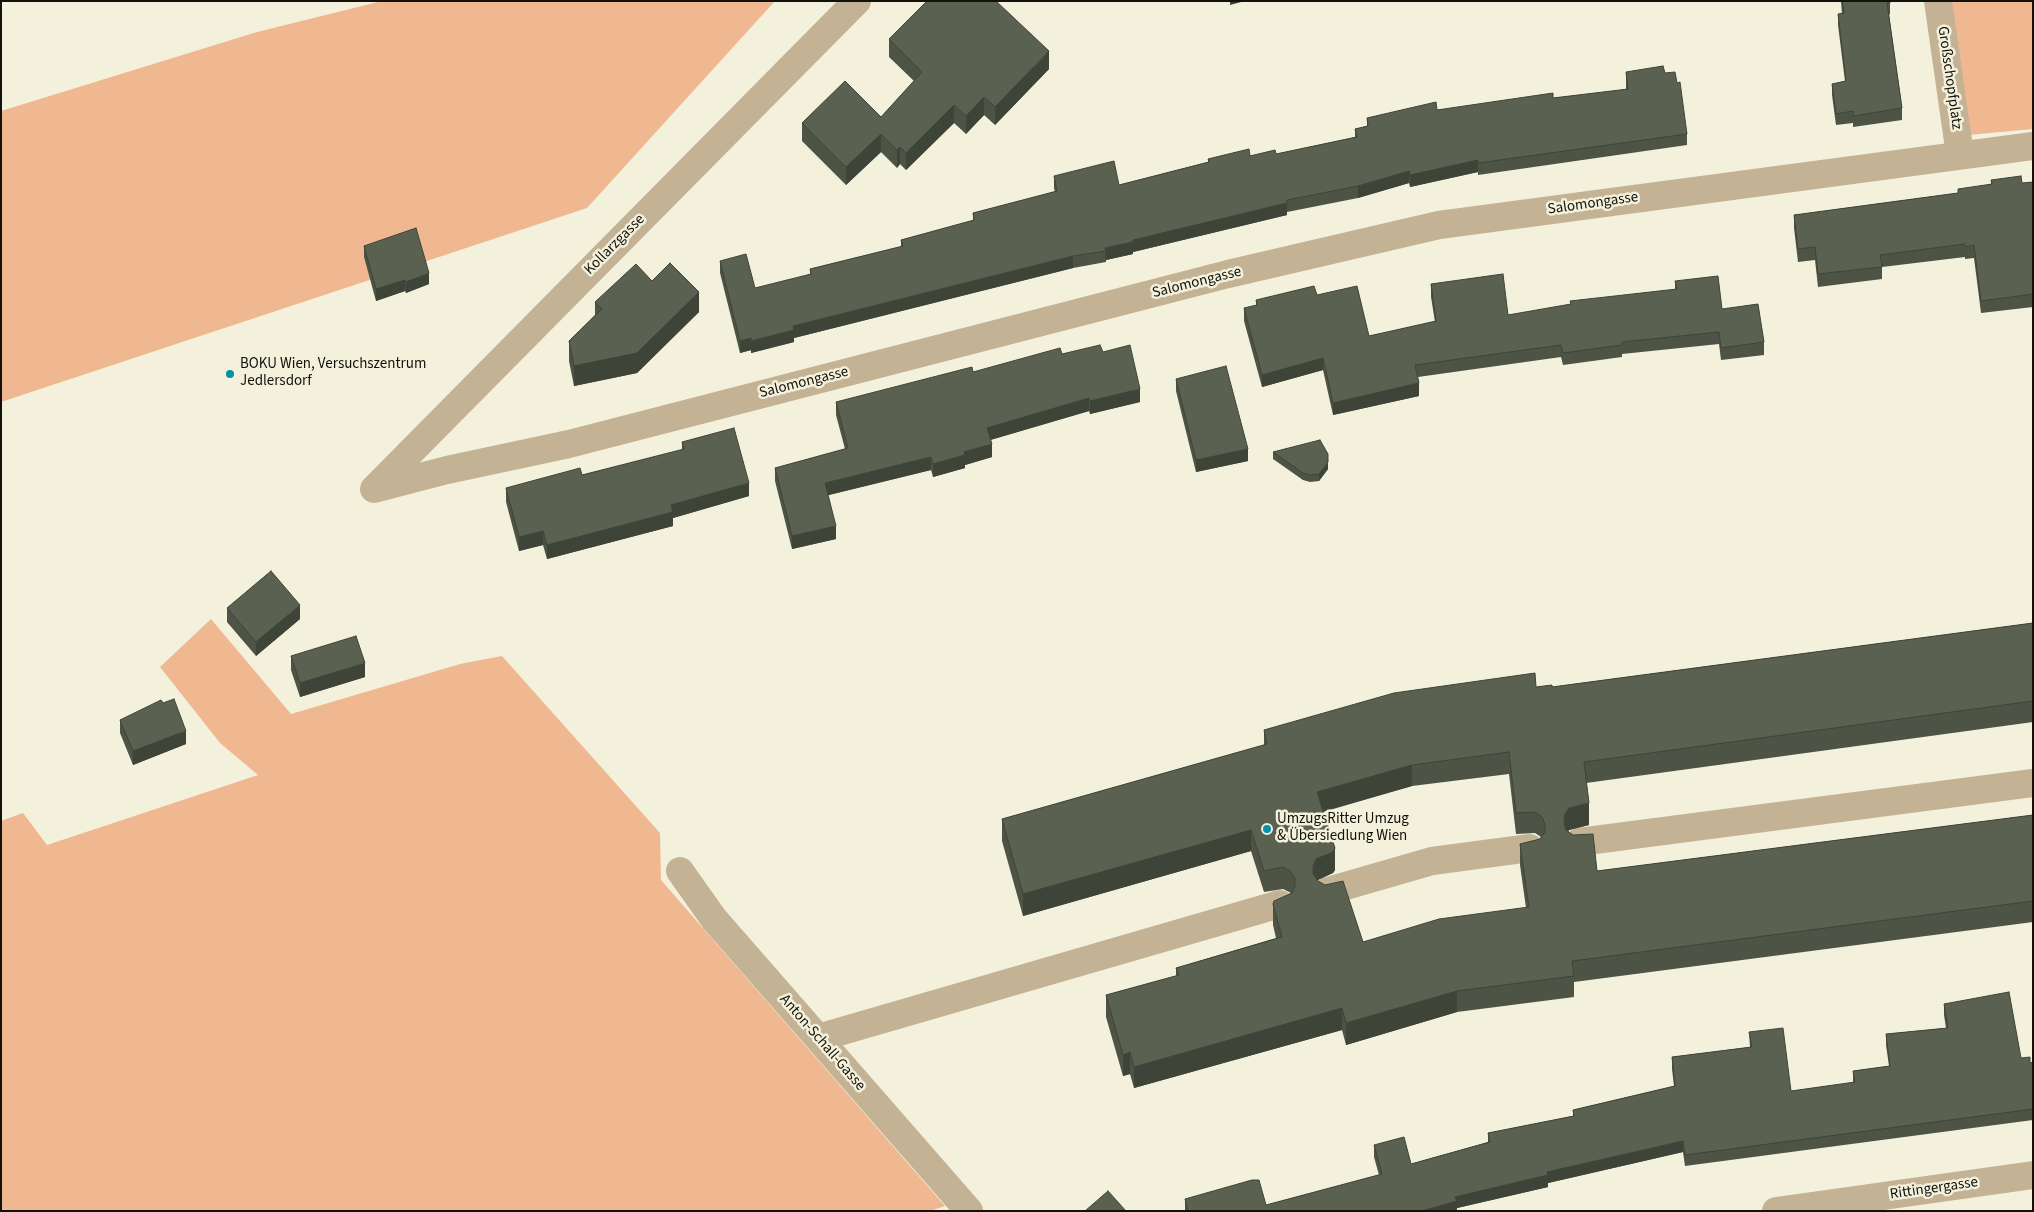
<!DOCTYPE html>
<meta charset="utf-8">
<style>
body{margin:0}
#map{position:relative;width:2034px;height:1212px;overflow:hidden;background:#f3f1dc;font-family:"Source Sans 3",sans-serif}
canvas{display:block}
.frame{position:absolute;inset:0;border:2px solid #12110a;pointer-events:none}
</style>
<div id="map">
<canvas width="2034" height="1212"></canvas>
<div class="frame"></div>
</div>
<script>
const ctx = document.querySelector('canvas').getContext('2d');
ctx.lineJoin = 'round';
function fillPath(path, color) {
  ctx.fillStyle = color;
  ctx.fill(path, 'evenodd');
}
function toPath(rows) {
  const path = new Path2D();
  for (const r of rows) {
    path.moveTo(r[0], r[1]);
    for (let i = 2; i < r.length; i += 2) path.lineTo(r[i], r[i + 1]);
  }
  return path;
}
function trace(path, color, width, dash) {
  ctx.strokeStyle = color;
  ctx.lineWidth = width;
  ctx.lineCap = dash ? 'butt' : 'round';
  ctx.setLineDash(dash || []);
  ctx.stroke(path);
}
function label(font, color, halo, rows, align = 'center') {
  ctx.font = font + ' "Source Sans 3",sans-serif';
  ctx.lineWidth = 5;
  ctx.setLineDash([]);
  ctx.textBaseline = 'middle';
  ctx.strokeStyle = halo;
  ctx.fillStyle = color;
  for (const [text, x, y, turn = 0] of rows) {
    ctx.save();
    ctx.translate(x, y);
    ctx.rotate((+turn || 0) * Math.PI / 180);
    ctx.textAlign = isNaN(turn) ? turn : align;
    if (halo) ctx.strokeText(text, 0, 0);
    ctx.fillText(text, 0, 0);
    ctx.restore();
  }
}
fillPath(toPath([
 [382,1,775,1,587,208,1,402,1,111,257,32],
 [1948,1,2033,1,2033,129,1969,135],
 [211,619,291,714,460,664,502,656,660,833,661,880,945,1206,930,1211,1,1211,1,821,23,813,47,845,258,775,220,743,160,667]
]), '#f0b891');
trace(toPath([
 [1938,1,1960,155],
 [375,488,857,1],
 [374,489,447,470,569,444,1228,274,1439,225,2033,146],
 [1579,842,2033,783],
 [680,871,714,919,969,1211],
 [1328,891,1432,861,1530,848],
 [818,1038,1280,904],
 [1776,1211,2033,1175]
]), '#c4b295', 28);
fillPath(toPath([
 [1841,1,1890,1,1890,14,1889,15,1902,108,1902,120,1853,127,1853,123,1836,125,1832,95,1832,84,1845,81,1838,25,1838,14,1842,14],
 [889,39,1049,69,995,125,984,115,966,134,954,123,906,170,900,164,897,168,881,152,846,185,802,141,802,123,881,117,914,81,889,57],
 [1626,72,1665,73,1687,134,1687,145,1478,175,1478,172,1410,187,1409,183,1358,198,1287,212,1287,215,1133,252,1133,254,1106,260,1106,262,1073,268,794,338,794,342,751,353,751,350,740,353,720,273,720,261,755,288,810,275,810,269,901,247,901,240,973,221,973,213,1055,192,1054,188,1054,176,1119,185,1208,162,1208,159,1276,154,1355,137,1355,129,1367,126,1367,118,1437,110,1553,98,1626,90],
 [1991,180,2022,183,2033,182,2033,307,1981,313,1974,258,1965,259,1965,257,1882,267,1882,279,1818,287,1815,260,1798,262,1794,228,1794,215,1958,193,1991,184],
 [364,246,429,284,406,293,405,291,376,301,364,257],
 [652,281,699,312,637,373,574,386,569,361,569,341,595,315,595,302],
 [1675,281,1722,309,1764,342,1764,355,1721,360,1719,344,1622,354,1622,357,1563,365,1561,357,1418,377,1419,396,1333,415,1323,370,1262,387,1244,321,1244,308,1256,305,1256,300,1317,295,1369,336,1435,322,1431,297,1431,284,1508,315,1675,290],
 [1103,352,1140,402,1090,414,1089,411,990,440,992,457,965,465,965,468,933,477,931,470,828,495,836,539,792,549,775,481,775,468,845,449,836,415,836,402,1062,354],
 [1176,379,1248,461,1196,472,1176,391],
 [682,442,749,496,673,518,673,526,547,559,543,545,519,551,506,502,506,488,582,475,682,450],
 [1273,452,1328,469,1319,481,1310,482,1303,480,1273,459],
 [227,608,300,619,256,656,227,622],
 [2033,623,2033,722,1586,783,1589,825,1569,830,1568,831,1597,871,2033,815,2033,922,1574,982,1574,997,1457,1012,1346,1045,1342,1030,1134,1088,1130,1074,1123,1076,1106,1017,1106,995,1176,976,1176,968,1276,938,1273,925,1273,904,1291,893,1283,889,1264,892,1251,851,1023,916,1002,841,1002,819,1264,745,1264,730,1536,687,1552,687],
 [1509,774,1516,834,1535,833,1541,837,1540,839,1520,844,1520,865,1526,908,1363,942,1317,880,1333,873,1335,870,1323,812,1412,786],
 [291,656,365,677,300,697,291,670],
 [163,703,186,744,133,765,120,733,120,720],
 [1944,1004,2021,1058,2030,1063,2033,1062,2033,1120,1685,1166,1683,1152,1548,1183,1548,1187,1457,1208,1457,1211,1185,1211,1185,1199,1266,1205,1379,1175,1374,1157,1374,1145,1411,1164,1488,1142,1488,1133,1573,1116,1573,1110,1674,1086,1672,1069,1672,1057,1750,1047,1749,1032,1791,1091,1853,1083,1853,1071,1889,1066,1886,1045,1886,1034,1946,1028,1944,1015]
]), '#4d5345');
fillPath(toPath([
 [1230,1,1245,1,1230,5],
 [1049,51,1049,69,995,125,995,107],
 [984,97,984,115,966,134,966,116],
 [954,105,954,123,906,170,906,153],
 [881,134,881,152,846,185,846,167],
 [900,147,900,164,897,168,897,150],
 [1478,160,1478,172,1410,187,1410,175],
 [1409,171,1409,183,1358,198,1358,186],
 [1287,203,1287,215,1133,252,1133,254,1106,260,1105,248,1133,240],
 [1073,256,1073,268,794,338,794,342,751,353,751,341,793,326],
 [429,273,429,284,406,293,406,282],
 [405,280,405,291,376,301,376,289],
 [699,292,699,312,637,373,574,386,574,366],
 [751,338,751,350,740,353,740,341],
 [1323,358,1323,370,1262,387,1262,375],
 [1419,383,1419,396,1333,415,1333,403],
 [1140,389,1140,402,1090,414,1090,401],
 [1089,398,1089,411,987,441,987,428],
 [992,444,992,457,965,465,965,468,933,477,933,464,964,452],
 [1248,449,1248,461,1196,472,1196,460],
 [931,457,931,470,825,496,825,483],
 [1328,462,1328,469,1319,481,1319,474],
 [749,483,749,496,673,518,673,526,547,559,547,545,671,505],
 [836,526,836,539,792,549,792,536],
 [543,531,543,545,519,551,519,537],
 [300,605,300,619,256,656,256,642],
 [365,663,365,677,300,697,300,683],
 [186,731,186,744,133,765,133,751],
 [1412,765,1412,786,1317,813,1317,792],
 [1589,803,1589,825,1569,830,1565,836,1564,822,1565,814,1569,808],
 [1251,830,1251,851,1023,916,1023,894],
 [1335,848,1335,870,1333,873,1316,881,1313,888,1313,866,1316,859],
 [1457,991,1457,1012,1346,1045,1346,1023],
 [1342,1008,1342,1030,1134,1088,1134,1067],
 [1130,1052,1130,1074,1123,1076,1123,1055],
 [1683,1141,1683,1152,1548,1183,1548,1187,1457,1208,1457,1211,1422,1211,1455,1197,1547,1172]
]), '#3f4438');
const building = toPath([
 [927,1,996,1,1049,51,995,107,984,97,966,116,954,105,906,153,900,147,897,150,881,134,846,167,802,123,845,81,881,117,922,72,889,39,927,1],
 [1842,1,1890,1,1890,3,1887,3,1902,108,1853,116,1853,111,1836,114,1832,84,1846,81,1838,14,1844,13,1842,1],
 [1663,66,1665,73,1675,72,1677,83,1680,82,1687,134,1478,163,1478,160,1410,175,1409,171,1358,186,1287,200,1287,203,1133,240,1133,242,1105,248,1106,251,1073,256,793,326,794,330,751,341,751,338,740,341,720,261,746,254,755,288,811,274,810,269,903,246,901,240,974,220,973,213,1057,191,1054,176,1114,161,1119,185,1209,162,1208,159,1249,149,1250,156,1275,150,1276,154,1357,137,1355,129,1368,126,1367,118,1436,102,1437,110,1553,93,1553,98,1628,89,1626,72,1663,66],
 [2021,176,2022,183,2033,182,2033,294,1981,301,1974,245,1965,247,1965,244,1880,255,1882,267,1818,274,1815,247,1798,249,1794,215,1958,193,1958,189,1992,184,1991,180,2021,176],
 [416,228,429,273,406,282,405,280,376,289,364,246,416,228],
 [670,263,699,292,637,353,574,366,569,341,602,309,595,302,636,264,652,281,670,263],
 [1503,274,1508,315,1571,304,1570,301,1677,289,1675,281,1718,276,1722,309,1758,304,1764,342,1721,348,1719,332,1622,342,1622,345,1563,353,1561,345,1415,365,1419,383,1333,403,1323,358,1262,375,1244,308,1257,305,1256,300,1314,286,1317,295,1357,286,1369,336,1436,321,1431,284,1503,274],
 [1100,345,1103,352,1130,345,1140,389,1090,401,1089,398,987,428,992,444,964,452,965,455,933,464,931,457,825,483,836,526,792,536,775,468,848,448,836,402,972,367,973,372,1060,348,1062,354,1100,345],
 [1226,366,1248,449,1196,460,1176,379,1226,366],
 [734,428,749,483,671,505,673,512,547,545,543,531,519,537,506,488,580,468,582,475,684,449,682,442,734,428],
 [1320,440,1328,454,1328,462,1319,474,1310,475,1303,473,1273,452,1320,440],
 [271,571,300,605,256,642,227,608,271,571],
 [2033,623,2033,701,1584,762,1589,803,1569,808,1565,814,1564,822,1566,830,1573,835,1593,834,1597,871,2033,815,2033,901,1572,961,1574,976,1457,991,1346,1023,1342,1008,1134,1067,1130,1052,1123,1055,1106,995,1179,975,1176,968,1282,937,1273,904,1274,901,1292,893,1295,886,1295,878,1290,871,1283,867,1264,871,1251,830,1023,894,1002,819,1267,744,1264,730,1394,693,1535,673,1536,687,1552,685,1552,687,2033,623],
 [1509,752,1516,813,1535,812,1542,817,1545,824,1545,832,1540,839,1520,844,1529,907,1439,919,1363,942,1343,881,1325,885,1318,881,1313,874,1313,866,1316,859,1333,852,1335,848,1317,792,1412,765,1509,752],
 [356,636,365,663,300,683,291,656,356,636],
 [174,699,186,731,133,751,120,720,161,700,163,703,174,699],
 [2009,992,2021,1058,2030,1057,2030,1063,2033,1062,2033,1109,1685,1155,1683,1141,1547,1172,1548,1175,1455,1197,1457,1201,1422,1211,1188,1211,1185,1199,1252,1180,1259,1180,1266,1205,1382,1174,1374,1145,1404,1137,1411,1164,1490,1142,1488,1133,1574,1116,1573,1110,1675,1086,1672,1057,1752,1047,1749,1032,1783,1028,1791,1091,1855,1082,1853,1071,1890,1066,1886,1034,1948,1028,1944,1004,2009,992],
 [1108,1191,1126,1211,1085,1211,1108,1191]
]);
fillPath(building, '#5a6150');
trace(building, '#3f4438', 1);
for (const [x, y, r, color] of [
 [230,374,5,"#068eac"],
 [1267,829,5,"#068eac"]
]) {
  const dot = new Path2D();
  dot.arc(x, y, r, 0, 2 * Math.PI);
  ctx.fillStyle = color;
  ctx.fill(dot);
  trace(dot, '#f3f1dc', 2);
}
label('15px', '#12110a', '#f3f1dc', [
 ["Großschopfplatz",1949,78,82],
 ["Salomongasse",1593,204,-8],
 ["Kollarzgasse",615,245,-45],
 ["Salomongasse",1197,283,-14],
 ["Salomongasse",804,383,-14],
 ["Anton-Schall-Gasse",822,1043,49],
 ["Rittingergasse",1934,1189,-8]
]);
label('15px', '#12110a', '#f3f1dc', [
 ["BOKU Wien, Versuchszentrum",240,365],
 ["Jedlersdorf",240,382],
 ["UmzugsRitter Umzug",1277,820],
 ["& Übersiedlung Wien",1277,837]
], 'left');
</script>
